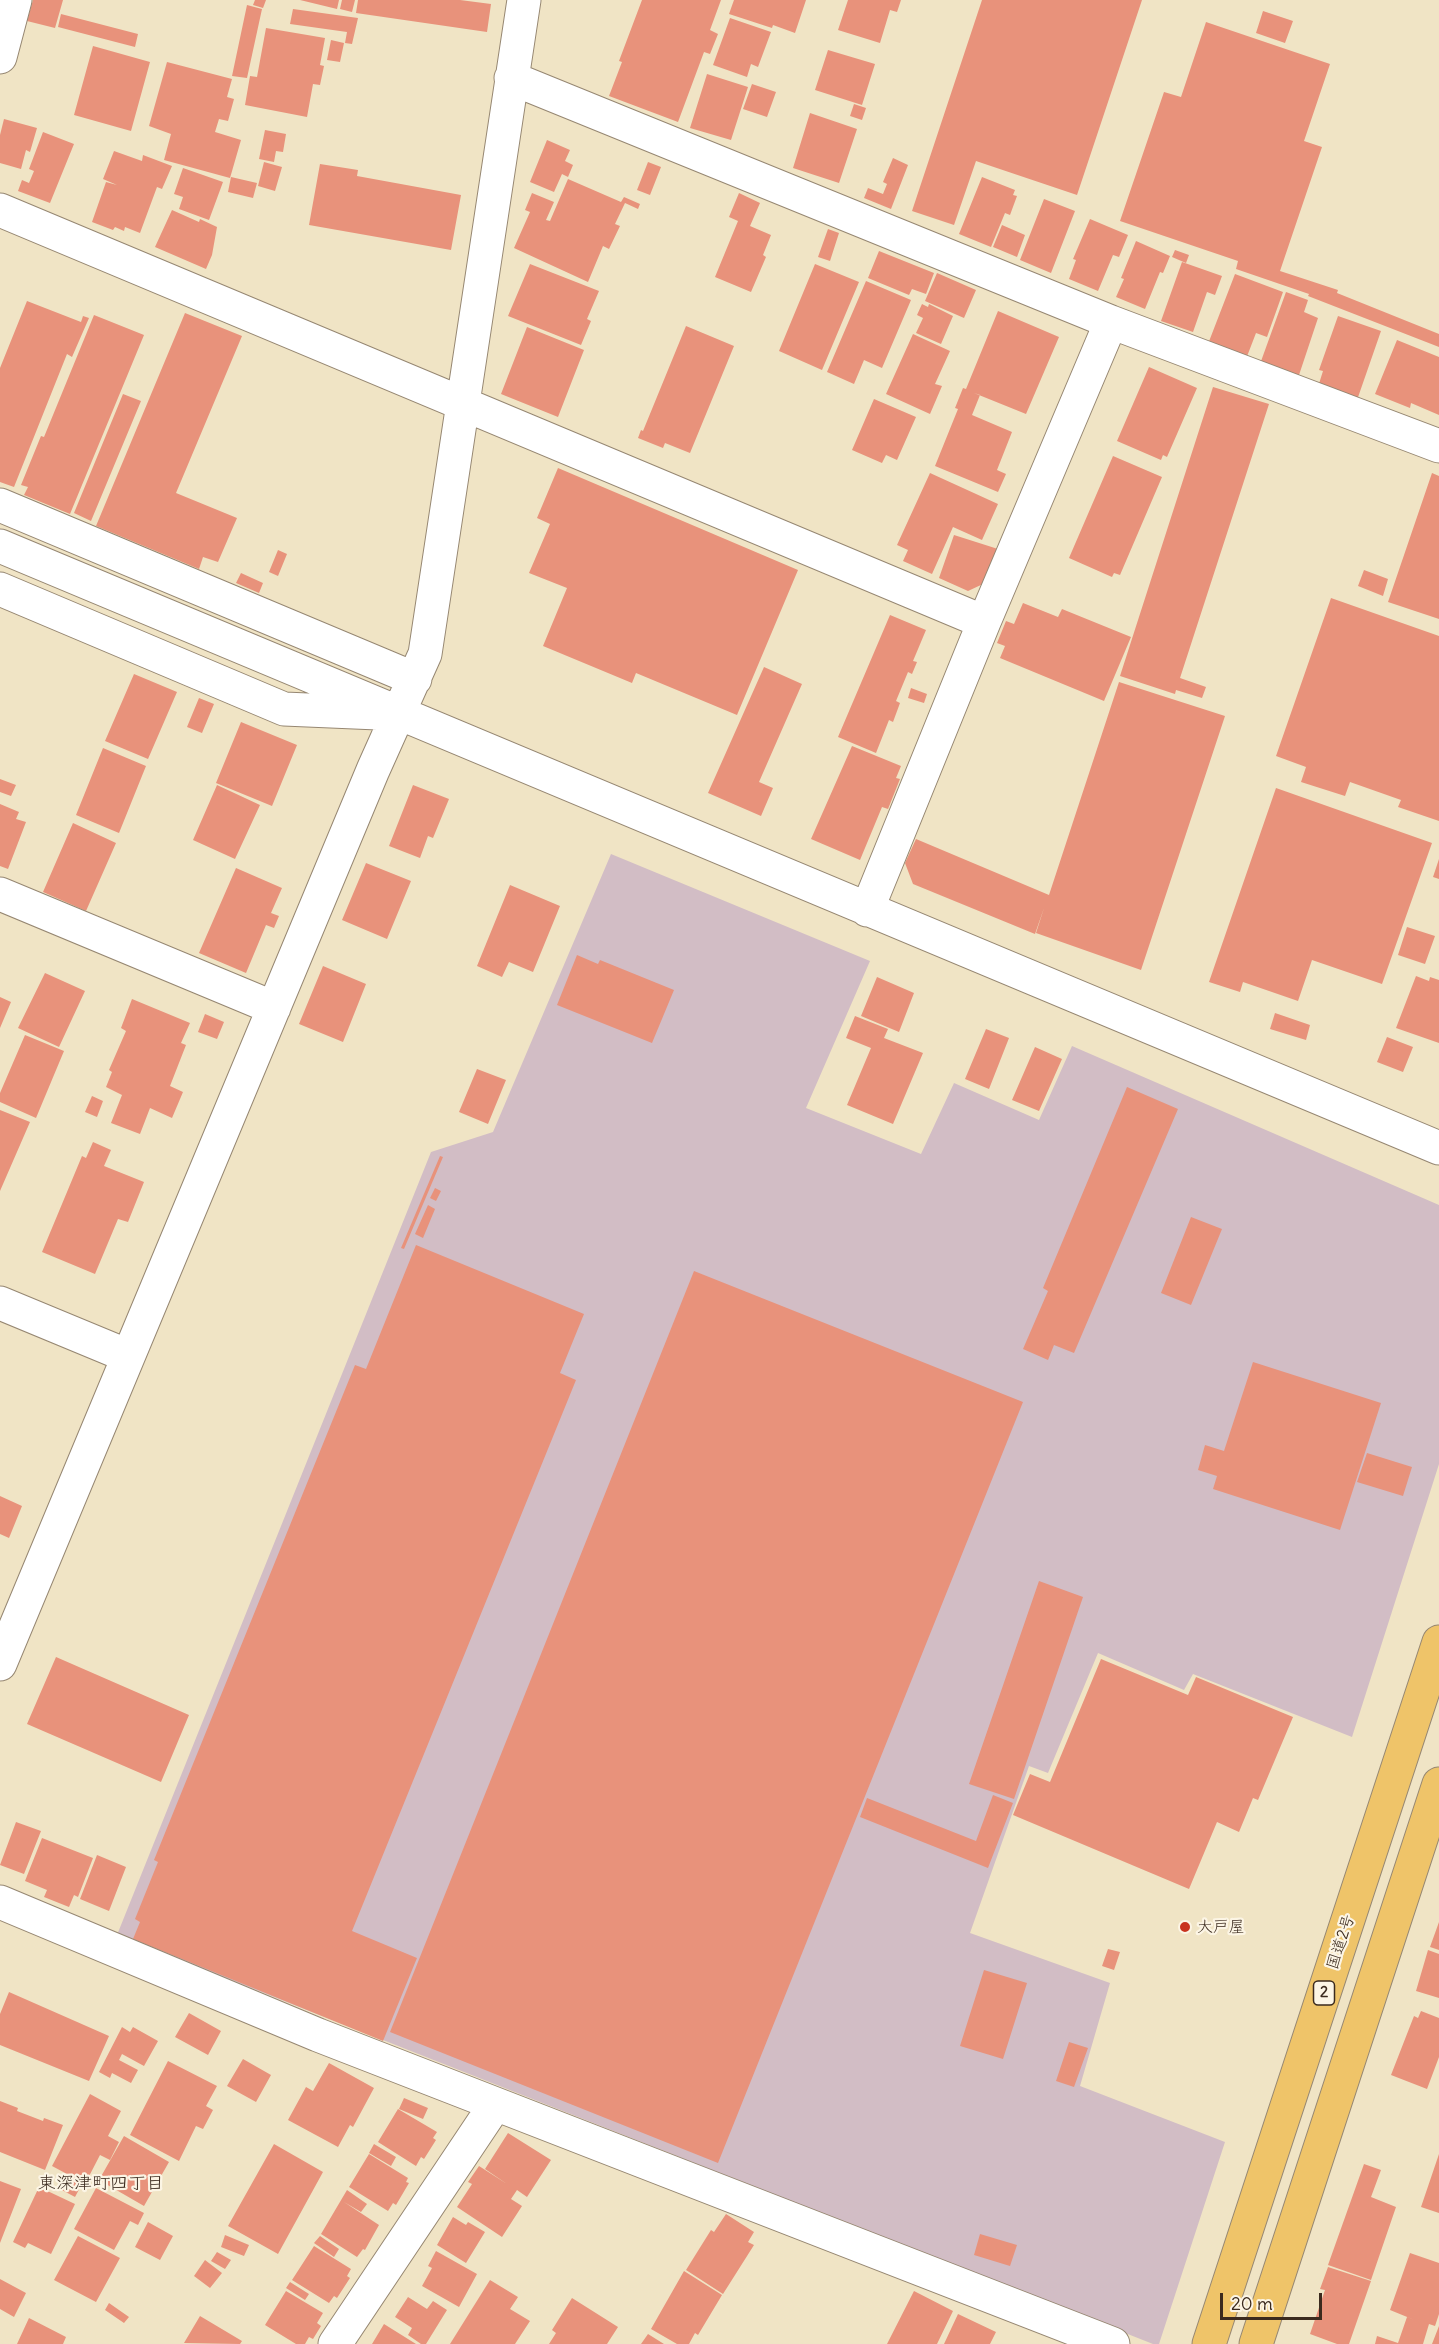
<!DOCTYPE html>
<meta charset="utf-8">
<style>
body{margin:0}
#map{position:relative;width:1439px;height:2344px;overflow:hidden;background:#f0e4c5;font-family:Delius,sans-serif}
canvas{display:block}
.scale{position:absolute;left:1220px;top:2293px;width:102px;height:27px;box-sizing:border-box;border:3px solid #3b2a1e;border-top:0;padding-left:8px;font-size:18px;line-height:21px;white-space:nowrap;color:#3b2a1e;-webkit-text-stroke:4px #fcf5e5;paint-order:stroke}
</style>
<div id="map">
<canvas width="1439" height="2344"></canvas>
<div class="scale">20 m</div>
</div>
<script>
const ctx = document.querySelector('canvas').getContext('2d');
ctx.lineJoin = 'round';
function fillPath(path, color) {
  ctx.fillStyle = color;
  ctx.fill(path, 'evenodd');
}
function toPath(rows) {
  const path = new Path2D();
  for (const r of rows) {
    path.moveTo(r[0], r[1]);
    for (let i = 2; i < r.length; i += 2) path.lineTo(r[i], r[i + 1]);
  }
  return path;
}
function trace(path, color, width, dash) {
  ctx.strokeStyle = color;
  ctx.lineWidth = width;
  ctx.lineCap = dash ? 'butt' : 'round';
  ctx.setLineDash(dash || []);
  ctx.stroke(path);
}
function label(font, color, halo, rows, align = 'center') {
  ctx.font = font + ' Delius,"Klee One",sans-serif';
  ctx.lineWidth = 4.5;
  ctx.setLineDash([]);
  ctx.textBaseline = 'middle';
  ctx.strokeStyle = halo;
  ctx.fillStyle = color;
  for (const [text, x, y, turn = 0] of rows) {
    ctx.save();
    ctx.translate(x, y);
    ctx.rotate((+turn || 0) * Math.PI / 180);
    ctx.textAlign = isNaN(turn) ? turn : align;
    if (halo) ctx.strokeText(text, 0, 0);
    ctx.fillText(text, 0, 0);
    ctx.restore();
  }
}
fillPath(toPath([
 [611,854,870,961,806,1108,921,1154,954,1083,1039,1120,1072,1046,1439,1205,1439,1464,1352,1737,1193,1674,1184,1690,1098,1653,1048,1773,1029,1766,970,1933,1110,1983,1080,2086,1225,2142,1159,2344,1153,2344,117,1935,431,1152,493,1132]
]), '#d2bdc5');
fillPath(toPath([
 [33,0,63,0,55,28,27,21],
 [255,0,266,0,263,8,253,5],
 [300,0,339,0,337,9],
 [342,0,355,0,352,12,340,9],
 [358,0,460,0,491,4,487,32,356,13],
 [642,0,721,0,710,30,718,34,710,54,704,52,678,122,609,96,622,62,619,61],
 [734,0,806,0,795,33,773,25,772,28,729,14],
 [848,0,901,0,897,12,890,10,880,43,838,30],
 [982,0,1142,0,1077,195,976,161,954,225,912,211],
 [247,5,262,9,247,78,232,76],
 [293,9,358,18,352,44,345,43,347,32,290,24],
 [1263,11,1293,21,1285,43,1256,33],
 [61,14,138,34,135,47,58,27],
 [730,18,771,32,758,67,751,64,747,77,713,65],
 [1206,22,1330,64,1304,141,1322,147,1280,271,1338,290,1337,293,1439,334,1439,347,1308,296,1309,294,1236,269,1238,261,1120,221,1164,92,1181,97],
 [266,28,325,38,320,65,324,66,320,85,313,84,307,117,245,105,250,76,257,77],
 [331,40,344,43,340,62,327,60],
 [93,46,150,62,131,131,74,115],
 [828,50,875,64,862,105,815,90],
 [167,62,232,79,227,97,234,99,228,121,219,119,215,132,241,140,230,178,164,160,171,134,149,126],
 [707,74,748,87,731,140,690,128],
 [752,84,776,92,767,117,743,109],
 [854,104,866,108,862,120,850,116],
 [810,113,857,129,839,183,793,168],
 [4,119,37,128,30,152,26,150,21,169,0,163,0,135],
 [265,130,286,134,283,152,276,151,274,162,259,159],
 [43,132,74,144,50,203,18,191,22,180,29,183,34,171,29,169],
 [547,140,570,150,565,161,573,165,568,177,562,174,554,192,530,182],
 [114,151,142,161,143,155,172,166,162,189,157,187,140,233,125,227,124,231,115,227,113,230,92,222,106,182,117,185,103,179],
 [893,158,908,165,891,209,864,198,868,188,883,194,887,184,883,182],
 [264,162,282,167,275,191,258,186],
 [648,162,661,167,650,195,637,190],
 [320,164,358,170,357,176,461,195,451,250,309,225],
 [183,168,223,182,209,220,179,209,183,197,174,194],
 [231,177,257,183,253,198,228,192],
 [982,177,1015,190,1013,195,1017,196,1010,215,1005,213,991,247,959,234],
 [568,179,621,202,624,197,640,204,638,209,625,203,615,224,620,226,609,249,603,246,588,282,514,248,530,212,525,210,532,193,554,202,546,220,550,221],
 [739,193,760,203,750,226,771,235,763,255,766,257,751,292,715,277,738,221,729,217],
 [1044,199,1075,211,1051,273,1020,260],
 [172,210,199,222,200,219,217,227,212,255,206,269,155,247],
 [1090,219,1128,235,1119,257,1113,255,1098,291,1069,279,1076,260,1073,259],
 [1002,225,1025,235,1017,257,993,247],
 [828,229,839,233,830,261,818,257],
 [1136,241,1170,256,1163,273,1160,272,1145,309,1116,297,1124,279,1121,278],
 [1175,250,1189,255,1186,263,1172,257],
 [879,251,934,273,926,294,912,289,909,295,868,278],
 [1182,262,1222,276,1215,295,1207,292,1193,332,1161,321],
 [530,264,599,291,587,319,591,321,581,345,508,316],
 [815,264,859,282,822,370,779,351],
 [937,273,976,290,964,318,925,301],
 [1235,274,1283,292,1267,337,1256,333,1246,359,1208,344],
 [866,281,911,300,882,368,864,360,854,384,827,372],
 [1286,292,1308,300,1304,312,1318,318,1298,378,1260,364],
 [27,301,81,322,83,316,89,318,72,357,67,354,14,487,0,482,0,368],
 [922,304,928,307,929,304,953,316,941,344,916,333,923,318,917,315],
 [998,311,1059,337,1026,414,974,393,980,395,972,415,1012,432,997,470,1006,474,998,492,935,466,958,409,955,408,963,388,966,389],
 [185,313,242,336,176,493,237,518,218,562,203,557,199,569,96,526],
 [94,315,144,335,70,514,24,495,28,487,21,485,41,436,44,437],
 [1338,316,1381,331,1356,403,1317,390,1323,371,1319,370],
 [686,326,734,346,690,453,665,443,663,448,638,438,641,430,643,431],
 [527,327,584,350,558,417,501,394],
 [913,334,950,351,935,384,942,386,930,414,886,394],
 [1397,340,1439,357,1439,415,1411,403,1410,408,1375,394],
 [1149,367,1197,388,1167,457,1163,455,1161,460,1117,441],
 [1213,387,1269,404,1180,678,1206,687,1202,698,1176,690,1175,694,1120,676],
 [123,394,141,401,91,521,74,513],
 [874,399,916,417,897,460,886,455,882,463,852,450],
 [1113,456,1162,477,1120,575,1114,573,1112,577,1069,558],
 [558,468,798,570,737,715,636,673,632,683,543,646,567,588,529,573,550,524,537,518],
 [930,473,998,504,982,540,953,527,932,574,903,561,908,550,897,545],
 [1432,473,1439,476,1439,619,1388,602],
 [954,535,998,549,983,584,968,591,939,578],
 [278,550,287,554,278,576,269,572],
 [1364,570,1388,579,1383,596,1358,586],
 [241,573,263,583,259,593,236,583],
 [1331,598,1439,636,1439,821,1398,807,1401,800,1350,782,1345,796,1301,782,1306,767,1276,756],
 [1023,603,1058,617,1062,609,1131,637,1104,701,1000,658,1005,646,997,643,1006,621,1014,624],
 [890,615,926,630,913,661,917,662,912,674,908,672,896,701,900,703,893,722,889,720,876,753,838,737],
 [764,667,802,684,759,782,773,788,761,816,708,793],
 [134,674,177,692,148,759,105,741],
 [1119,682,1225,716,1141,970,1036,933,1044,908,1035,934,913,884,905,863,916,839,1049,895],
 [911,688,927,694,924,703,908,698],
 [199,698,214,704,202,733,187,727],
 [241,722,297,745,272,806,216,783],
 [852,746,901,766,896,778,900,779,888,809,882,807,860,860,811,839],
 [103,748,146,766,119,833,76,815],
 [0,779,16,785,11,796,0,792],
 [217,785,260,805,235,859,193,840],
 [413,785,449,799,433,838,428,836,420,858,389,846],
 [1276,788,1432,843,1382,984,1312,960,1298,1001,1243,982,1240,992,1209,982],
 [0,804,19,812,16,819,26,822,8,869,0,866],
 [73,823,116,843,86,911,43,892],
 [1439,859,1439,879,1433,877],
 [366,863,411,881,387,939,342,920],
 [236,868,282,888,271,913,279,916,274,928,266,925,246,973,199,953],
 [510,885,560,906,533,972,509,962,502,977,477,966],
 [1407,927,1435,936,1425,964,1398,955],
 [577,955,598,964,600,960,674,990,652,1043,557,1005],
 [323,966,366,984,343,1042,299,1024],
 [45,973,85,991,59,1047,18,1028],
 [1416,976,1429,981,1430,977,1439,980,1439,1043,1396,1028],
 [877,977,914,993,899,1032,861,1016],
 [0,997,11,1002,0,1028],
 [132,999,190,1023,181,1043,186,1045,170,1086,183,1092,172,1118,150,1108,140,1134,111,1123,122,1095,106,1087,112,1072,109,1070,126,1031,121,1028],
 [1275,1013,1310,1025,1306,1040,1270,1029],
 [205,1014,224,1022,217,1039,198,1032],
 [855,1016,888,1029,884,1038,923,1053,893,1124,847,1105,871,1048,846,1038],
 [986,1029,1009,1038,989,1089,965,1079],
 [25,1035,64,1051,36,1118,0,1102,0,1093],
 [1387,1037,1413,1047,1403,1072,1377,1062],
 [1035,1047,1062,1059,1039,1111,1012,1100],
 [477,1069,506,1080,488,1124,459,1112],
 [1127,1087,1178,1109,1074,1353,1054,1345,1048,1360,1023,1349,1048,1291,1043,1288],
 [92,1096,103,1101,97,1117,85,1112],
 [0,1110,30,1122,0,1191],
 [93,1142,111,1150,104,1166,144,1182,128,1222,118,1219,95,1274,42,1252,82,1156,86,1158],
 [440,1156,443,1157,404,1249,401,1248],
 [435,1188,441,1191,436,1201,430,1198],
 [428,1205,435,1209,423,1238,415,1234],
 [1191,1217,1222,1229,1191,1305,1161,1293],
 [416,1245,584,1314,560,1373,576,1380,352,1931,417,1958,383,2041,133,1939,140,1922,135,1919,158,1862,154,1860,355,1365,366,1369],
 [694,1271,1023,1402,718,2163,390,2032],
 [1253,1362,1381,1403,1340,1530,1213,1489,1217,1476,1198,1470,1205,1445,1224,1451],
 [1367,1453,1412,1467,1403,1496,1357,1482],
 [0,1496,22,1506,9,1538,0,1534],
 [1039,1581,1083,1597,1014,1799,969,1784],
 [56,1657,189,1715,161,1782,27,1724],
 [1101,1659,1188,1695,1196,1677,1293,1717,1258,1800,1253,1798,1239,1832,1217,1822,1189,1889,1013,1815,1030,1774,1050,1782],
 [993,1795,1013,1803,988,1868,860,1817,867,1798,976,1841],
 [16,1822,41,1831,24,1874,0,1865],
 [42,1838,93,1858,78,1897,74,1895,69,1907,44,1897,47,1890,25,1881],
 [97,1855,126,1867,109,1911,80,1899],
 [1439,1922,1439,1950,1430,1947],
 [1108,1949,1120,1952,1114,1970,1102,1966],
 [1428,1950,1439,1954,1439,1998,1416,1991],
 [984,1970,1027,1983,1003,2059,960,2046],
 [9,1992,109,2036,89,2081,0,2045,0,2014],
 [1421,2011,1439,2018,1439,2057,1427,2089,1391,2075,1414,2016,1418,2018],
 [189,2013,221,2031,208,2055,175,2037],
 [122,2027,130,2032,133,2027,158,2041,144,2066,122,2054,119,2060,138,2070,131,2083,112,2073,110,2078,99,2072],
 [1069,2042,1088,2048,1074,2087,1056,2081],
 [243,2059,271,2075,256,2102,227,2086],
 [168,2061,217,2086,206,2106,213,2110,203,2129,196,2126,179,2161,130,2135],
 [329,2063,374,2088,353,2127,350,2125,338,2147,288,2120,306,2087,313,2091],
 [90,2094,121,2111,108,2136,119,2142,110,2160,100,2155,85,2184,83,2182,75,2197,60,2189,67,2174,52,2166],
 [404,2098,428,2108,423,2119,399,2109],
 [0,2101,18,2108,17,2111,43,2121,44,2118,63,2125,45,2170,0,2152],
 [398,2109,437,2132,433,2138,436,2140,424,2159,421,2157,416,2166,378,2142],
 [508,2133,551,2160,527,2197,517,2190,511,2199,522,2206,502,2237,457,2207,472,2184,468,2182,479,2166,507,2184,485,2169],
 [124,2136,169,2162,144,2206,99,2180],
 [274,2144,323,2172,278,2254,228,2226],
 [374,2144,396,2157,391,2166,369,2153],
 [369,2154,408,2178,406,2182,409,2183,396,2205,393,2203,388,2211,349,2187],
 [1439,2154,1439,2213,1421,2207],
 [1364,2164,1381,2170,1371,2197,1396,2207,1371,2280,1328,2265],
 [0,2181,21,2189,0,2243],
 [39,2187,75,2204,51,2254,28,2243,25,2248,13,2242],
 [96,2188,144,2213,138,2225,130,2221,114,2250,74,2229],
 [347,2190,367,2204,361,2212,344,2202,379,2225,365,2250,363,2249,357,2257,321,2234],
 [726,2214,754,2232,748,2242,754,2245,723,2294,686,2270,711,2230,714,2232],
 [453,2217,466,2225,468,2222,485,2232,466,2263,437,2245],
 [148,2222,173,2236,160,2260,135,2247],
 [980,2234,1017,2245,1010,2266,974,2255],
 [225,2235,249,2245,244,2256,221,2247],
 [78,2236,120,2258,96,2302,54,2280],
 [320,2236,339,2249,334,2257,314,2243],
 [314,2246,351,2269,347,2276,350,2278,337,2298,334,2296,329,2303,292,2280],
 [436,2251,477,2274,459,2307,422,2286,432,2268,428,2266],
 [217,2252,231,2260,225,2269,211,2261],
 [1410,2253,1439,2263,1439,2314,1435,2326,1429,2324,1423,2344,1375,2344,1377,2336,1398,2343,1407,2317,1417,2321,1390,2310],
 [205,2260,222,2273,210,2288,194,2276],
 [1328,2267,1371,2281,1349,2344,1337,2344,1310,2334,1325,2290,1320,2289],
 [684,2271,722,2295,698,2335,695,2333,689,2344,677,2344,651,2329],
 [0,2279,26,2293,14,2317,0,2309],
 [490,2280,518,2297,510,2309,530,2321,515,2344,450,2344],
 [290,2282,309,2294,305,2300,286,2288],
 [286,2291,323,2313,317,2323,321,2326,313,2339,309,2337,305,2344,296,2344,265,2325],
 [914,2291,953,2311,937,2344,887,2344],
 [408,2297,427,2309,433,2301,447,2310,426,2344,421,2344,408,2335,412,2328,395,2317],
 [572,2298,618,2327,607,2344,549,2344,556,2333,552,2330],
 [109,2303,129,2317,124,2323,105,2310],
 [958,2314,996,2332,990,2344,944,2344],
 [200,2316,242,2341,240,2344,184,2343],
 [29,2318,66,2337,63,2344,17,2344],
 [384,2324,416,2344,372,2344],
 [1439,2326,1439,2344,1432,2344],
 [648,2334,664,2344,641,2344]
]), '#e8927b');
const minor = toPath([
 [0,57,15,0],
 [511,78,1111,322,1439,446],
 [0,210,984,622],
 [0,505,415,679],
 [0,546,1439,1148],
 [0,589,284,709,378,713],
 [0,894,274,1008],
 [867,910,984,622,1111,322],
 [0,1303,128,1356],
 [0,1664,373,770,425,654,524,0],
 [0,1902,318,2035,1113,2344],
 [335,2344,495,2105]
]);
const highway = toPath([
 [1209,2344,1439,1642],
 [1256,2344,1439,1784]
]);
trace(minor, '#968772', 35);
trace(highway, '#968772', 35);
trace(minor, '#fff', 33);
trace(highway, '#efc469', 33);
for (const [x, y, r, color] of [
 [1185,1927,6,"#c8321e"]
]) {
  const dot = new Path2D();
  dot.arc(x, y, r, 0, 2 * Math.PI);
  ctx.fillStyle = color;
  ctx.fill(dot);
  trace(dot, '#fcf5e5', 2);
}
for (const [x, y, w] of [
 [1324,1993,21]
]) {
  const box = new Path2D();
  box.roundRect(x - w / 2, y - 12, w, 24, 4.5);
  ctx.fillStyle = '#fcf5e5';
  ctx.fill(box);
  trace(box, '#3b2a1e', 1.5);
}
label('bold 15px', '#3b2a1e', null, [
 ["2",1324,1993]
]);
label('16px', '#3b2a1e', '#fcf5e5', [
 ["大戸屋",1197,1927]
], 'left');
label('16px', '#3b2a1e', '#fcf5e5', [
 ["国道2号",1341,1942,-72]
]);
label('18px', '#3b2a1e', '#fcf5e5', [
 ["東深津町四丁目",101,2184]
]);
</script>
